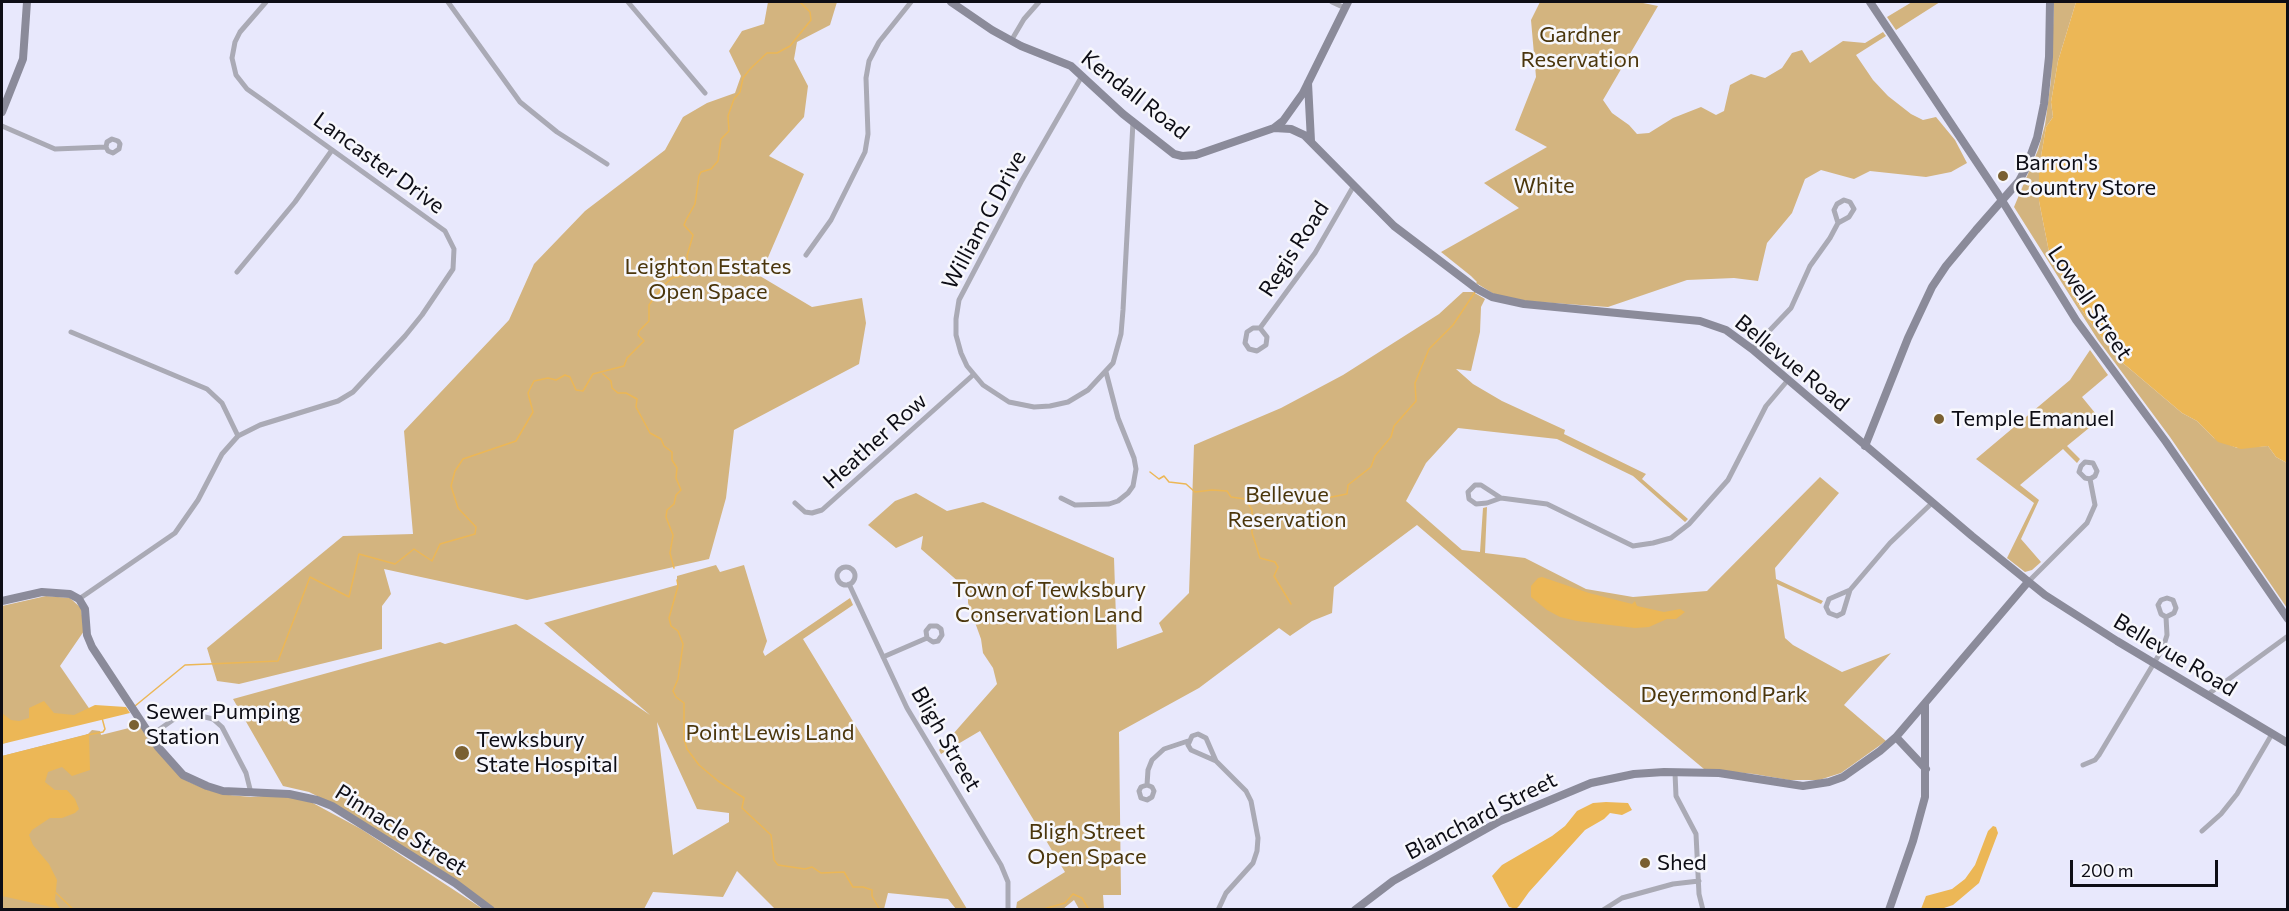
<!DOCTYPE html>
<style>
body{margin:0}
#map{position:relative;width:2289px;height:911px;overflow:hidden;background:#e8e8fc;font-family:Commissioner,sans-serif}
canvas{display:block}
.frame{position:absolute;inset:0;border:3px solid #0d0d15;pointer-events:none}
.scale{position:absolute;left:2070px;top:860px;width:148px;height:27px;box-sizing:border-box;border:3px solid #0d0d15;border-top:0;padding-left:8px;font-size:18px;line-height:21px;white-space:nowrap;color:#0d0d15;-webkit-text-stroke:4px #f7f7fc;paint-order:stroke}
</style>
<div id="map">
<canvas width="2289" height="911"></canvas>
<div class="frame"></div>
<div class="scale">200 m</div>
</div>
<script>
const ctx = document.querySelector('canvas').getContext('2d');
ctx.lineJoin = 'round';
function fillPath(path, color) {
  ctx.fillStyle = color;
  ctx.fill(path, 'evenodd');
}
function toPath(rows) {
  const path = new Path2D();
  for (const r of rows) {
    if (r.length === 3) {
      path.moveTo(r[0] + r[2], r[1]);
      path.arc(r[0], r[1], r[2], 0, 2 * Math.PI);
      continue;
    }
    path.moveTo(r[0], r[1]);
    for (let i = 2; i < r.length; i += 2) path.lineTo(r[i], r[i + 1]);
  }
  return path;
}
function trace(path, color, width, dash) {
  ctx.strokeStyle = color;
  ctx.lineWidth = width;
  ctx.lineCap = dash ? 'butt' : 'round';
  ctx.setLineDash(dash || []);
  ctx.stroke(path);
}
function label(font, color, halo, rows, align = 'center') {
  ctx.font = font + ' Commissioner,sans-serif';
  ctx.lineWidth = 5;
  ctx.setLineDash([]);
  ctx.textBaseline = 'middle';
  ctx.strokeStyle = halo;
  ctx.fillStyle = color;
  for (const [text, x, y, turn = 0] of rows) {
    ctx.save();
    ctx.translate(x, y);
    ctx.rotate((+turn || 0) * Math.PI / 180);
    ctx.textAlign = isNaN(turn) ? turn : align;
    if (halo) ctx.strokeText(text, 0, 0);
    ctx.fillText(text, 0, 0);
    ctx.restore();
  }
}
fillPath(toPath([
 [768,2,837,2,830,25,797,42,794,59,808,86,804,117,769,156,804,174,760,276,812,307,862,298,866,323,859,364,734,430,726,498,709,559,527,600,384,569,391,594,382,606,382,649,239,684,217,681,207,648,343,536,413,534,404,431,509,320,534,264,585,211,665,150,683,117,707,103,735,93,741,76,729,51,742,31,764,24],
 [1540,2,1638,2,1658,6,1603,100,1612,113,1629,125,1637,134,1649,133,1673,118,1701,107,1716,115,1724,111,1730,85,1751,74,1765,78,1782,68,1792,53,1802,50,1810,63,1843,41,1865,43,1883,32,1886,36,1856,55,1873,80,1888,96,1911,114,1923,120,1936,117,1955,140,1967,163,1951,172,1926,177,1870,171,1854,179,1821,170,1805,179,1792,213,1767,243,1758,281,1734,278,1687,280,1608,307,1525,301,1494,294,1476,283,1477,282,1471,276,1441,252,1519,208,1484,183,1547,147,1515,130,1536,77,1531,20],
 [1912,2,1940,2,1896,30,1887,17],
 [2054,2,2076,2,2058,61,2051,102,2053,117,2046,127,2039,168,2039,201,2049,252,2067,287,2085,315,2117,358,2182,413,2197,421,2214,438,2237,448,2268,446,2276,457,2287,463,2287,608,2170,437,2098,340,2014,207,2038,150,2045,125,2051,80],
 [1463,292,1473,292,1485,299,1481,307,1480,332,1471,371,1456,369,1473,384,1502,401,1565,430,1564,434,1646,474,1642,479,1688,519,1685,522,1633,476,1557,439,1458,428,1426,463,1406,501,1462,550,1480,552,1483,508,1487,507,1485,553,1525,558,1586,589,1633,597,1707,591,1820,477,1839,493,1775,568,1776,579,1823,601,1821,604,1777,584,1785,638,1793,645,1842,672,1891,653,1844,705,1886,741,1841,773,1819,780,1789,780,1754,774,1704,769,1607,688,1417,525,1334,587,1332,613,1312,621,1290,636,1279,628,1199,688,1119,732,1121,895,1103,895,1104,909,1079,909,1074,900,1063,909,1016,909,1017,902,1065,872,980,731,941,754,939,750,997,684,993,668,983,653,981,639,968,603,968,590,921,549,923,536,896,548,868,525,895,501,916,493,947,511,983,502,1114,558,1117,649,1163,632,1159,623,1189,593,1194,445,1281,408,1343,375,1439,314],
 [2090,350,2108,375,2082,397,2100,419,2067,446,2080,459,2077,463,2063,449,2020,485,2039,500,2021,539,2041,562,2032,570,2025,572,2007,558,2034,503,1976,459,2070,380],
 [716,565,720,572,744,565,767,641,763,652,765,656,850,598,853,605,803,639,967,909,956,909,948,899,888,893,884,909,775,909,737,871,723,897,653,892,644,909,495,909,341,808,309,792,283,786,233,699,440,642,445,644,516,624,650,715,544,623,677,585,677,576],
 [657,722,697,809,729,813,729,822,673,855],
 [46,596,70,598,81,608,84,631,60,666,93,714,2,744,2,606],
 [141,725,184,779,189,782,208,790,229,795,251,797,277,795,311,802,361,829,483,909,2,909,2,756,88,734,92,730,100,731,101,735]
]), '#d3b47f');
fillPath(toPath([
 [2076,2,2287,2,2287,463,2276,457,2268,446,2241,449,2218,442,2197,421,2182,413,2117,358,2085,315,2067,287,2049,252,2039,201,2039,168,2046,127,2053,117,2051,102,2058,61],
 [1542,577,1589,593,1632,604,1635,601,1637,606,1664,612,1680,609,1685,612,1676,619,1667,619,1649,627,1635,628,1577,621,1560,617,1547,610,1531,597,1531,586,1538,578],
 [44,701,54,713,74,715,95,705,126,707,130,713,2,744,2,713,11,720,19,721,29,718,29,708],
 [89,734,90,770,72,776,62,767,48,772,45,782,55,790,67,790,75,799,79,809,75,813,62,818,50,818,32,830,29,835,33,845,49,864,57,880,55,900,60,909,2,896,2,756],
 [1606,802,1628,803,1632,810,1622,815,1610,813,1604,819,1585,830,1529,892,1519,906,1516,909,1509,907,1492,876,1502,865,1552,836,1565,826,1577,811,1593,803],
 [1993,826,1996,827,1998,833,1979,883,1953,905,1941,909,1921,909,1926,896,1952,889,1965,879,1975,865,1988,831]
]), '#ecb756');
trace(toPath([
 [603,374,611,381,612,388,618,393,626,393,637,399,636,407,650,433,661,439,664,446,672,452,672,460,677,468,676,478,681,490,676,495,674,504,667,510,666,517,673,535,670,553,674,568],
 [1150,472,1159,479,1164,476,1169,482,1186,484,1195,492,1212,490,1227,491,1231,497,1245,499],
 [1246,499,1246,494,1253,489,1281,501,1309,500,1312,497,1321,499,1347,494,1348,485,1371,467,1375,456,1391,437,1394,426,1416,401,1415,383,1429,349,1453,325,1475,292],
 [1246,500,1252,510,1252,533,1260,558,1275,562,1278,567,1274,576,1291,604],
 [677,580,678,586,669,618,671,626,678,631,683,644,678,679,673,691,676,697,684,703,684,739,687,749,699,765,718,781,744,798,742,808,771,835,774,860,778,865,805,869,812,867,821,873,844,872,853,887,863,887,872,890,872,896,880,910],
 [135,706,185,665,278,661,310,577,349,597,359,554,395,564,414,549,432,561,440,544,475,534,476,527,458,508,451,486,455,471,463,459,516,441,533,412,528,393,534,381,548,378,556,380,565,375,570,377,576,390,583,391,593,374,624,366,627,358,644,341,638,335,639,331,649,321,649,305,663,286,672,278,690,274,687,256,693,235,684,225,686,220,695,204,699,176,701,172,711,169,718,161,721,139,729,131,728,116,734,99,740,92,743,78,751,68,767,53,777,53,790,46,811,20,810,12,800,2],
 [87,735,103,732,105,729,102,718],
 [55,892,74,910],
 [1040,910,1065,903,1073,894,1082,898,1089,910]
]), '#ecb756', 1.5);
trace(toPath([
 [448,2,520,102,557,132,607,164],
 [628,2,705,93],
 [1332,2,1345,8],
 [1011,41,1024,19,1039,2],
 [1082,76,1021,182,959,300,956,319,956,335,961,353,967,366,983,385,1009,402,1034,407,1050,406,1068,402,1088,390,1113,363,1121,334,1123,310,1133,122],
 [2,126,55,149,106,147,108,151,113,153,119,149,120,144,118,141,112,139,107,142,106,147],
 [806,255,831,220,865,152,868,134,866,78,869,61,879,42,911,2],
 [237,272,295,202,332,150],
 [1260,328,1267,337,1266,345,1257,351,1249,349,1245,343,1247,332,1253,328,1260,328,1315,253,1353,187],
 [71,332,207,389,222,403,238,436],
 [1752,349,1791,308,1810,266,1830,238,1838,223,1849,217,1854,209,1850,202,1844,200,1837,204,1834,210,1838,223],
 [1061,498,1075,505,1109,504,1118,501,1128,493,1133,486,1136,469,1134,458,1118,418,1106,372],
 [1501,498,1487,503,1476,504,1469,499,1468,492,1475,485,1481,485,1501,498,1547,504,1633,546,1653,543,1671,538,1689,524,1728,480,1766,406,1788,380],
 [795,503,805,512,812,513,822,510,973,375],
 [846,576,9],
 [2028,582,2087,523,2095,505,2090,479,2095,476,2097,471,2093,463,2085,462,2081,466,2079,472,2085,478,2090,479],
 [849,584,907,708,1001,865,1008,882,1008,910],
 [1850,590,1843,613,1837,616,1829,613,1826,607,1829,599,1850,590,1890,543,1932,503],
 [79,599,175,533,198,500,222,454,238,436,260,425,338,401,353,392,405,336,422,315,453,269,454,249,445,231,264,101,247,89,236,75,232,58,235,42,240,32,266,2],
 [883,657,927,638,933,642,938,641,942,635,941,629,937,626,930,626,926,631,927,638],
 [2207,695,2288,636],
 [150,736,177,717,201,716,213,719,222,727,246,773,251,793],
 [1216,761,1191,750,1188,745,1192,736,1198,734,1206,738,1216,761,1246,791,1251,801,1258,838,1257,851,1253,863,1226,893,1218,910],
 [2083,765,2095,760,2099,755,2163,648,2167,635,2166,617,2174,613,2176,608,2173,600,2167,598,2161,600,2158,605,2161,614,2166,617],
 [1675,773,1676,796,1696,834,1699,894,1703,910],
 [1147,785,1152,787,1154,791,1152,797,1147,800,1141,798,1139,791,1141,787,1147,785,1148,770,1152,760,1164,749,1188,741],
 [2202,831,2221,814,2237,794,2272,734],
 [1603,910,1622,898,1673,884,1699,881]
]), '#aaaab5', 5);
trace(toPath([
 [951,2,992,30,1021,46,1071,66,1123,114,1174,154,1182,156,1196,155,1274,128,1291,129,1304,135,1394,226,1477,289,1492,297,1524,304,1700,321,1726,330,1752,349,1972,536,2045,595,2117,641,2288,743],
 [1870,2,1998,194,2076,320,2166,442,2288,619],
 [1308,83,1311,141],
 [2,112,23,59,27,2],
 [1274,128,1283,121,1303,93,1348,2],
 [1865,446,1908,338,1932,287,1946,266,1976,230,2019,181,2026,168,2037,138,2044,104,2049,57,2050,2],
 [2,601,42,592,70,594,79,599,85,609,87,635,92,647,158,747,183,775,207,786,223,791,289,794,317,800,332,806,455,883,491,910],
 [1896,737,1926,769],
 [1355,910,1393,881,1500,821,1591,783,1634,774,1664,772,1719,773,1803,786,1829,782,1843,777,1880,751,1896,737,1925,703],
 [1889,910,1913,841,1925,797,1925,703,2028,582]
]), '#8b8b9a', 8);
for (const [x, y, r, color] of [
 [2003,176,6,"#7a6031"],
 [1939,419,6,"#7a6031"],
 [134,725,6,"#7a6031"],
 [462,753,8,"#7a6031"],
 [1645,863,6,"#7a6031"]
]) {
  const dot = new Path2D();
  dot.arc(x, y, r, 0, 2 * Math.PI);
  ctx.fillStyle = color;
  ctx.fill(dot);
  trace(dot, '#f7f7fc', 2);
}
label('22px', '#4b360c', '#f7f7fc', [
 ["Gardner",1580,35],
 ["Reservation",1580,60],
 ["White",1544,186],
 ["Leighton Estates",708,267],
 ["Open Space",708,292],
 ["Bellevue",1287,495],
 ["Reservation",1287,520],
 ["Town of Tewksbury",1049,590],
 ["Conservation Land",1049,615],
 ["Deyermond Park",1724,695],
 ["Point Lewis Land",770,733],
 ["Bligh Street",1087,832],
 ["Open Space",1087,857]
]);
label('22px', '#0d0d15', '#f7f7fc', [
 ["Kendall Road",1135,95,38],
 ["Lancaster Drive",379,163,36],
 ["William G Drive",984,220,-62],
 ["Regis Road",1294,249,-57],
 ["Lowell Street",2090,303,56],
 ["Bellevue Road",1792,363,39],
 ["Heather Row",875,441,-42],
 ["Bellevue Road",2175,655,31],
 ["Bligh Street",946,739,60],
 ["Blanchard Street",1481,816,-27],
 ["Pinnacle Street",401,830,32]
]);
label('22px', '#0d0d15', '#f7f7fc', [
 ["Barron's",2015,163],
 ["Country Store",2015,188],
 ["Temple Emanuel",1951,419],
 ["Sewer Pumping",146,712],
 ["Station",146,737],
 ["Tewksbury",476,740],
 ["State Hospital",476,765],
 ["Shed",1657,863]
], 'left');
</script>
